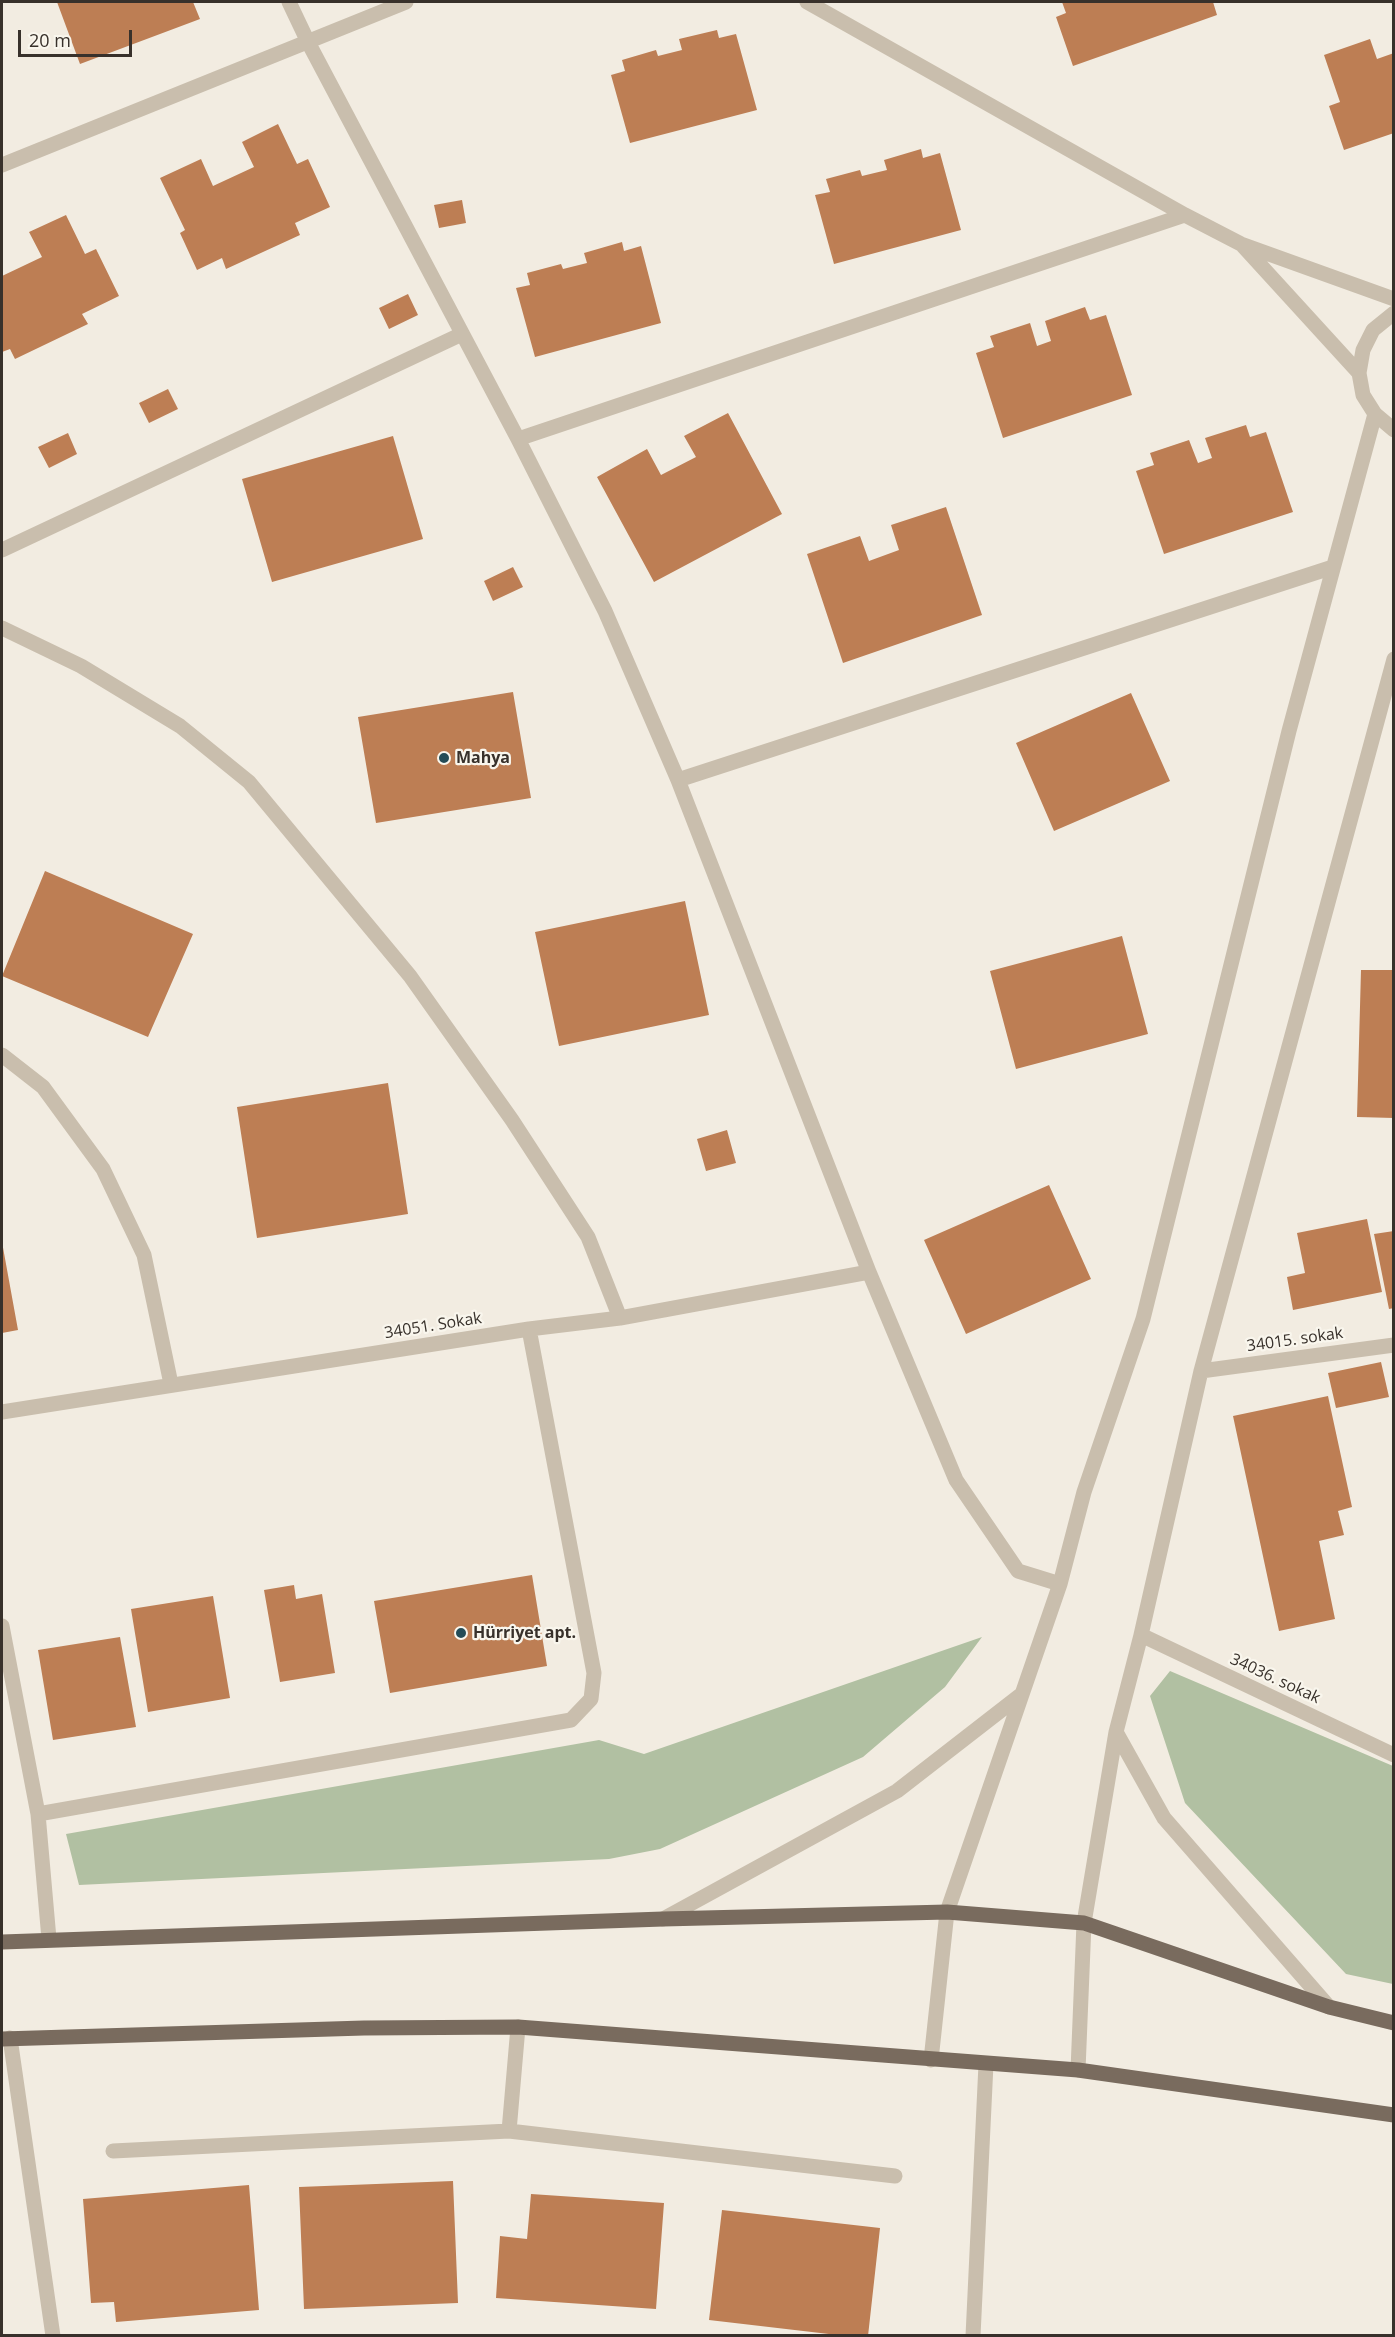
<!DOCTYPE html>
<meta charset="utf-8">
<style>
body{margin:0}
#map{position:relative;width:1395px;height:2337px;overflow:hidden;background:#f2ece1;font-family:"Open Sans",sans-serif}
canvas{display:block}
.frame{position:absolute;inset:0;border:3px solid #38312b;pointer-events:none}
.scale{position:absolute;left:18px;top:30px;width:114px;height:27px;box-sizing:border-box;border:3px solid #38312b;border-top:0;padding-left:8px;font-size:18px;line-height:21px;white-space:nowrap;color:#38312b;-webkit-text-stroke:4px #f9f6ed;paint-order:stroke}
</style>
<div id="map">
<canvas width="1395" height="2337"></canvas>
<div class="frame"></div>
<div class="scale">20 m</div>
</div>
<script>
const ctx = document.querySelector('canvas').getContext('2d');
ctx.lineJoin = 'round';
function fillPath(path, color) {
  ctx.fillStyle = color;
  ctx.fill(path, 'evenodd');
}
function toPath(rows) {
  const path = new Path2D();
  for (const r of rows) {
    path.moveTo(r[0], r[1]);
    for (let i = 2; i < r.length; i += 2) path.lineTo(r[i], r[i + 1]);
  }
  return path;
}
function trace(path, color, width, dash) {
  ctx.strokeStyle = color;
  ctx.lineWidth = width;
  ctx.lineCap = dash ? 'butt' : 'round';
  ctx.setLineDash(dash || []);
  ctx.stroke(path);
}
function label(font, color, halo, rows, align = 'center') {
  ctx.font = font + ' "Open Sans",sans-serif';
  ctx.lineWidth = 4.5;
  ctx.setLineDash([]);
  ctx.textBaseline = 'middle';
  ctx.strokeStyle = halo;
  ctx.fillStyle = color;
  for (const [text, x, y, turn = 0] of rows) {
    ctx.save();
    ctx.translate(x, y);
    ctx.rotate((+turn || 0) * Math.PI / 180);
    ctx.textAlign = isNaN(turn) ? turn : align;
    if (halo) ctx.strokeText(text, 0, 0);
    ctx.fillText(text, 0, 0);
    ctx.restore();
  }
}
fillPath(toPath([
 [982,1637,945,1687,863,1757,660,1849,609,1859,79,1885,66,1834,599,1740,644,1754],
 [1170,1671,1393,1766,1393,1984,1346,1974,1185,1803,1150,1696]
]), '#b1c0a2');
fillPath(toPath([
 [57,2,193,2,200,19,80,64],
 [1062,2,1213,2,1217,15,1073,66,1056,17,1066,13],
 [717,30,719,38,736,34,757,110,630,143,611,75,625,71,622,60,656,50,658,56,682,50,679,39],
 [1370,39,1377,59,1394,53,1394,133,1344,150,1329,106,1340,102,1324,55],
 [278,124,297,164,308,159,330,207,295,223,300,235,226,269,222,258,197,270,180,233,185,230,160,178,201,159,213,186,254,167,242,142],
 [921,149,923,158,940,153,961,230,834,264,815,195,830,192,826,179,860,170,862,176,887,170,884,160],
 [462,200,466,223,439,228,434,205],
 [66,215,85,254,96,249,119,296,82,314,88,324,15,359,10,349,2,352,2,276,42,257,29,232],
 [622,242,624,251,641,246,661,323,535,357,516,288,530,285,527,273,561,264,563,269,587,263,584,253],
 [408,294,418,315,389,329,379,308],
 [1085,307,1090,320,1106,315,1132,395,1003,438,976,353,994,347,990,336,1030,323,1037,346,1051,341,1045,321],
 [168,389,178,409,149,423,139,403],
 [728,413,782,514,654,582,597,477,647,449,661,475,696,457,684,436],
 [1246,425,1250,437,1266,432,1293,512,1164,554,1136,471,1154,465,1150,453,1189,440,1198,463,1212,458,1205,438],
 [68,433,77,454,49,468,38,447],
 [393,436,423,539,272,582,242,479],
 [946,507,982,615,843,663,807,554,860,536,869,561,899,550,891,525],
 [513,567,523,587,493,601,484,581],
 [513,692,531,798,376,823,358,717],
 [1131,693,1170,781,1054,831,1016,743],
 [45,871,193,934,148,1037,2,976],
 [685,901,709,1015,559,1046,535,932],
 [1122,936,1148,1034,1016,1069,990,971],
 [1361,970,1394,970,1394,1118,1357,1117],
 [388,1083,408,1214,257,1238,237,1107],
 [727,1130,736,1163,706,1171,697,1139],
 [1049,1185,1091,1279,966,1334,924,1240],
 [1367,1219,1382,1292,1293,1310,1287,1277,1305,1273,1297,1233],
 [1394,1231,1394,1308,1389,1309,1374,1234],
 [2,1242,18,1330,2,1333],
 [1381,1362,1389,1397,1336,1408,1328,1373],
 [1328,1396,1352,1507,1338,1511,1344,1535,1319,1541,1335,1619,1279,1631,1233,1416],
 [532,1575,547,1666,390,1693,374,1601],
 [294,1585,296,1599,322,1594,335,1673,280,1682,264,1590],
 [213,1596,230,1698,148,1712,131,1609],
 [120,1637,136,1727,53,1740,38,1650],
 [453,2181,458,2303,304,2309,299,2187],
 [249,2185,259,2310,116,2322,114,2302,91,2303,83,2199],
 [531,2194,664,2203,656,2309,496,2298,500,2236,527,2239],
 [722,2210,880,2228,868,2336,846,2336,709,2320]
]), '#bd7e54');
trace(toPath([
 [289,2,308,42,518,439,605,611,678,780,869,1272,956,1480,1018,1571,1060,1584],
 [807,2,1185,215,1241,244,1394,299],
 [2,165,406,2],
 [1243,246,1359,373],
 [1394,313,1373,330,1363,350,1359,373,1363,395,1375,414,1394,430],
 [518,439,1185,215],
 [2,550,462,334],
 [2,628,81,666,180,726,249,782,410,976,512,1120,588,1237,620,1318],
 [678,780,1333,567],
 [2,1055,43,1087,103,1169,144,1255,171,1384],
 [1201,1371,1394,1345],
 [2,1412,529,1329,620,1318,869,1272],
 [2,1626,38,1814,49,1939],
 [1141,1635,1394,1755],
 [1116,1732,1164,1818,1329,2007],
 [38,1814,571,1720,591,1699,594,1673,529,1329],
 [663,1919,897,1791,1022,1694],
 [10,2038,53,2336],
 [931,2060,947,1912,1060,1584,1084,1492,1143,1319,1289,731,1375,414],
 [1078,2070,1084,1923,1116,1732,1141,1635,1201,1371,1394,659],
 [509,2131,518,2027],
 [113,2151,509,2131,895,2176],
 [973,2336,986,2064]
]), '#c9bead', 15);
trace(toPath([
 [2,1942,663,1919,947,1912,1084,1923,1329,2007,1394,2023],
 [2,2039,364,2028,518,2027,1078,2070,1394,2115]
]), '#796b5e', 15);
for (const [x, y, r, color] of [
 [444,758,6,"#244c57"],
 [461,1633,6,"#244c57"]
]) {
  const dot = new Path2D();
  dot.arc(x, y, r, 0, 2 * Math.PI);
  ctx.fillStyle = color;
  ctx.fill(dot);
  trace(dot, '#f9f6ed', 2);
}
label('bold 16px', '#38312b', '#f9f6ed', [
 ["Mahya",456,758],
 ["Hürriyet apt.",473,1633]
], 'left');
label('16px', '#38312b', '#f9f6ed', [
 ["34051. Sokak",433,1326,-9],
 ["34015. sokak",1295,1340,-8],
 ["34036. sokak",1275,1679,25]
]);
</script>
